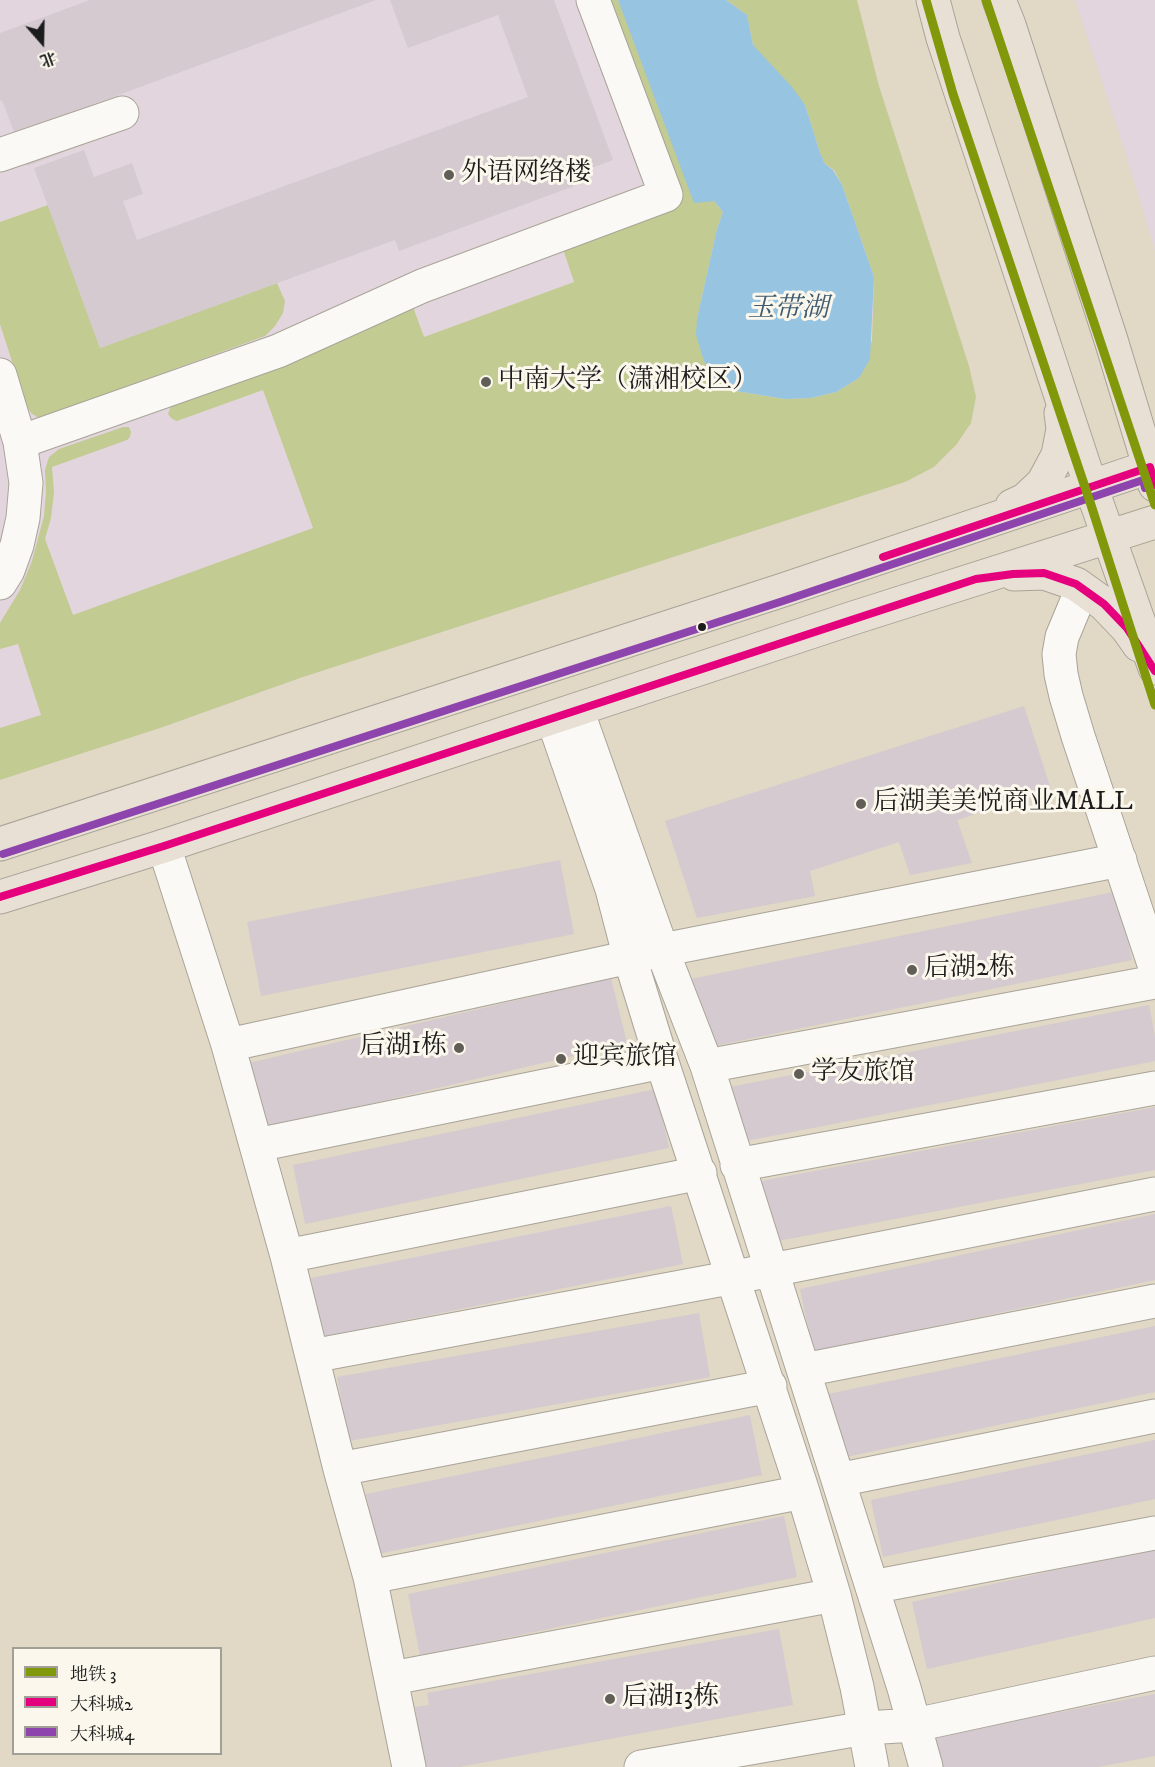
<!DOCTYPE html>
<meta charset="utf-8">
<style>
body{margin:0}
#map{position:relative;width:1155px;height:1767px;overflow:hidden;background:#e1d8c6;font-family:"IM FELL DW Pica","Noto Serif SC",serif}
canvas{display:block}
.legend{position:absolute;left:12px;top:1647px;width:210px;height:108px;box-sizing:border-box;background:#fbf7ec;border:2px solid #a29f99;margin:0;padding:8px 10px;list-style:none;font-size:18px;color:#1c1c1c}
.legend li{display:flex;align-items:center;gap:12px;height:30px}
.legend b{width:30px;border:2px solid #a29f99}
.north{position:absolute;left:12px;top:12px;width:60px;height:60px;-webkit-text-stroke:4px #fbf7ec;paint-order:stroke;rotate:160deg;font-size:16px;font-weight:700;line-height:24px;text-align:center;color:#1c1c1c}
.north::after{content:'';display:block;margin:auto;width:21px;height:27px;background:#1c1c1c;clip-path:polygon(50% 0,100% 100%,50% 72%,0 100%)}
</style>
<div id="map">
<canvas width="1155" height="1767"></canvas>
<ul class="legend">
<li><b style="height:8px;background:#80980a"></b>地铁 3</li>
<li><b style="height:8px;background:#e5007d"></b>大科城2</li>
<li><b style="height:8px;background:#8e44ad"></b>大科城4</li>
</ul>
<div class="north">北</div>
</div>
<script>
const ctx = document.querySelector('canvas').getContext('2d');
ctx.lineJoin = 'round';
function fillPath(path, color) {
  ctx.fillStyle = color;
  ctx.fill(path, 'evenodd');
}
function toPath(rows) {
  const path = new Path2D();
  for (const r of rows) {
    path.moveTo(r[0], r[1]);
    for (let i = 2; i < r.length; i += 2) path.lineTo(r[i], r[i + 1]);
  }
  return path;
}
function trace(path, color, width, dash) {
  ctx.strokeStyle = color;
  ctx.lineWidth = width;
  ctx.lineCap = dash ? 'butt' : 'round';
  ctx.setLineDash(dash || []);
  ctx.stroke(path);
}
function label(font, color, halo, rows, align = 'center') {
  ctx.font = font + ' "IM FELL DW Pica","Noto Serif SC",serif';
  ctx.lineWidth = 6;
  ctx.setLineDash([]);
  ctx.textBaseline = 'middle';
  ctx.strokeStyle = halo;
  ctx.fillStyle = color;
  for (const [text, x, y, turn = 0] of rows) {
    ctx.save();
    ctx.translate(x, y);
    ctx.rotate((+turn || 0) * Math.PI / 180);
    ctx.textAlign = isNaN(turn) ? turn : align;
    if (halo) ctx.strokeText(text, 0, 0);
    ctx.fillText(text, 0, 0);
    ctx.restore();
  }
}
fillPath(toPath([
 [0,0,857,0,879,86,969,366,976,397,971,423,956,445,934,467,905,482,300,678,160,728,0,780],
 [1075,0,1155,0,1155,251,1127,158]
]), '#e3d5de');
fillPath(toPath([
 [611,0,618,0,714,201,723,212,717,229,697,319,704,361,714,377,730,390,785,399,811,398,836,392,859,378,872,340,874,277,842,185,834,170,825,164,820,153,805,105,753,45,747,15,726,0,857,0,879,86,969,366,976,397,971,423,956,445,934,467,905,482,300,678,160,728,0,780,0,728,41,715,18,644,0,649,0,623,20,590,32,561,44,516,46,492,45,470,49,457,59,449,123,427,129,427,131,432,130,437,127,440,52,467,54,492,51,518,45,539,73,615,313,528,263,390,177,421,172,419,168,414,170,408,175,404,412,304,424,337,574,282,563,249,672,208,681,202,683,193],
 [48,205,100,348,277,283,285,301,283,313,275,326,265,336,43,417,37,417,31,413,26,405,0,324,0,222]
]), '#c2cb92');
fillPath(toPath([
 [618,0,726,0,747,15,753,45,792,87,805,105,820,153,825,164,833,170,842,185,874,277,870,359,859,378,836,392,811,398,785,399,730,390,714,377,704,361,696,335,697,319,717,229,723,212,714,201,694,203]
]), '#97c4e1');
fillPath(toPath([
 [90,0,376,0,75,111,87,143,27,166,2,100,0,101,0,33],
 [390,0,554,0,613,160,581,172,585,182,399,251,395,240,100,348,34,168,84,150,94,177,132,163,143,194,123,201,137,240,528,97,498,15,408,48],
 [1024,706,1051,789,957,820,972,863,910,875,899,842,810,871,815,896,697,918,665,821],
 [560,860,574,934,261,996,247,922],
 [1118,891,1132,960,705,1048,691,979],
 [611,978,627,1043,265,1129,249,1063],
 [1149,1005,1155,1036,1155,1061,741,1142,730,1087],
 [656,1089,669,1148,305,1224,293,1165],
 [1155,1107,1155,1170,767,1243,756,1182],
 [671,1206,683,1264,322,1337,311,1278],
 [1155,1214,1155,1280,813,1352,800,1289],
 [699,1313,710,1377,349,1441,337,1377],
 [1155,1326,1155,1392,841,1458,828,1394],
 [750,1415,762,1475,378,1554,366,1494],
 [1155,1440,1155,1499,883,1557,871,1500],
 [784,1516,797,1577,420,1656,408,1594],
 [1155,1548,1155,1618,927,1669,912,1602],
 [779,1629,793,1705,459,1767,425,1767,415,1707,429,1705,427,1693],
 [1155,1694,1155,1756,1098,1767,935,1767,929,1737]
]), '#d4cacf');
const minor = toPath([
 [0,155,122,113],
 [0,375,20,442,26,483,23,518,17,545,8,570,0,583],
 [20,442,278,351,422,286,666,195,593,0],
 [1082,589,1062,637,1059,654,1061,674,1066,696,1078,736,1155,967],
 [577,710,662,950,707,1066,904,1688,926,1767],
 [553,719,612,889,630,958,662,1062,803,1492,834,1595,857,1687,872,1767],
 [164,846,228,1045,287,1256,340,1469,370,1577,409,1767],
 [228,1045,662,950,1120,860],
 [707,1066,1155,982],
 [257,1145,662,1062],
 [737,1165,1155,1088],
 [287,1256,700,1173],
 [312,1356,772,1270,1155,1194],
 [804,1370,1155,1301],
 [340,1469,770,1386],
 [838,1480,1155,1416],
 [370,1577,803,1492],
 [872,1587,1155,1533],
 [392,1678,834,1595],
 [641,1767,865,1728,915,1725,1155,1673]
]);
const major = toPath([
 [933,0,943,38,1091,487,1155,668],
 [999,0,1009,25,1111,340,1155,485],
 [1012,506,1025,500,1043,483,1058,455,1063,429,1061,413],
 [1014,574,1044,573,1076,584,1104,604,1127,628,1139,645],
 [0,844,780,591,1155,465],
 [0,897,164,846,853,618,1155,522]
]);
trace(minor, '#a9a498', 35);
trace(major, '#a9a498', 35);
trace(minor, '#faf9f6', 33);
trace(major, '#e8e0d4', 33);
trace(toPath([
 [883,557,1150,467,1155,485],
 [0,897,164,846,976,579,1013,574,1044,573,1076,584,1104,604,1127,628,1155,671]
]), '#e5007d', 8);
trace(toPath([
 [3,854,783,601,1143,480,1145,488]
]), '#8e44ad', 8);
trace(toPath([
 [926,0,953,94,1091,505,1155,705],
 [986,0,1155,505]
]), '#80980a', 9);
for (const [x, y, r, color] of [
 [449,175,6,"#615e58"],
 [486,382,6,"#615e58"],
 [702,627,5,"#1c1c1c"],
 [861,804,6,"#615e58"],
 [912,970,6,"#615e58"],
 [459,1048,6,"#615e58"],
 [561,1059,6,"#615e58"],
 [799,1074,6,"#615e58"],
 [610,1699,6,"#615e58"]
]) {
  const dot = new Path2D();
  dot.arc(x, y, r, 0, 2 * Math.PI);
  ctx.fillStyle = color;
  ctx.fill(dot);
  trace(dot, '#fbf7ec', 2);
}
label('26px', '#1c1c1c', '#fbf7ec', [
 ["外语网络楼",461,175],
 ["中南大学（潇湘校区）",498,382],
 ["后湖美美悦商业MALL",873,804],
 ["后湖2栋",924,970],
 ["后湖1栋",447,1048,"right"],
 ["迎宾旅馆",573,1059],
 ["学友旅馆",811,1074],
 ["后湖13栋",622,1699]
], 'left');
label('italic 27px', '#405c70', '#fbf7ec', [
 ["玉带湖",788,310]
]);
</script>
